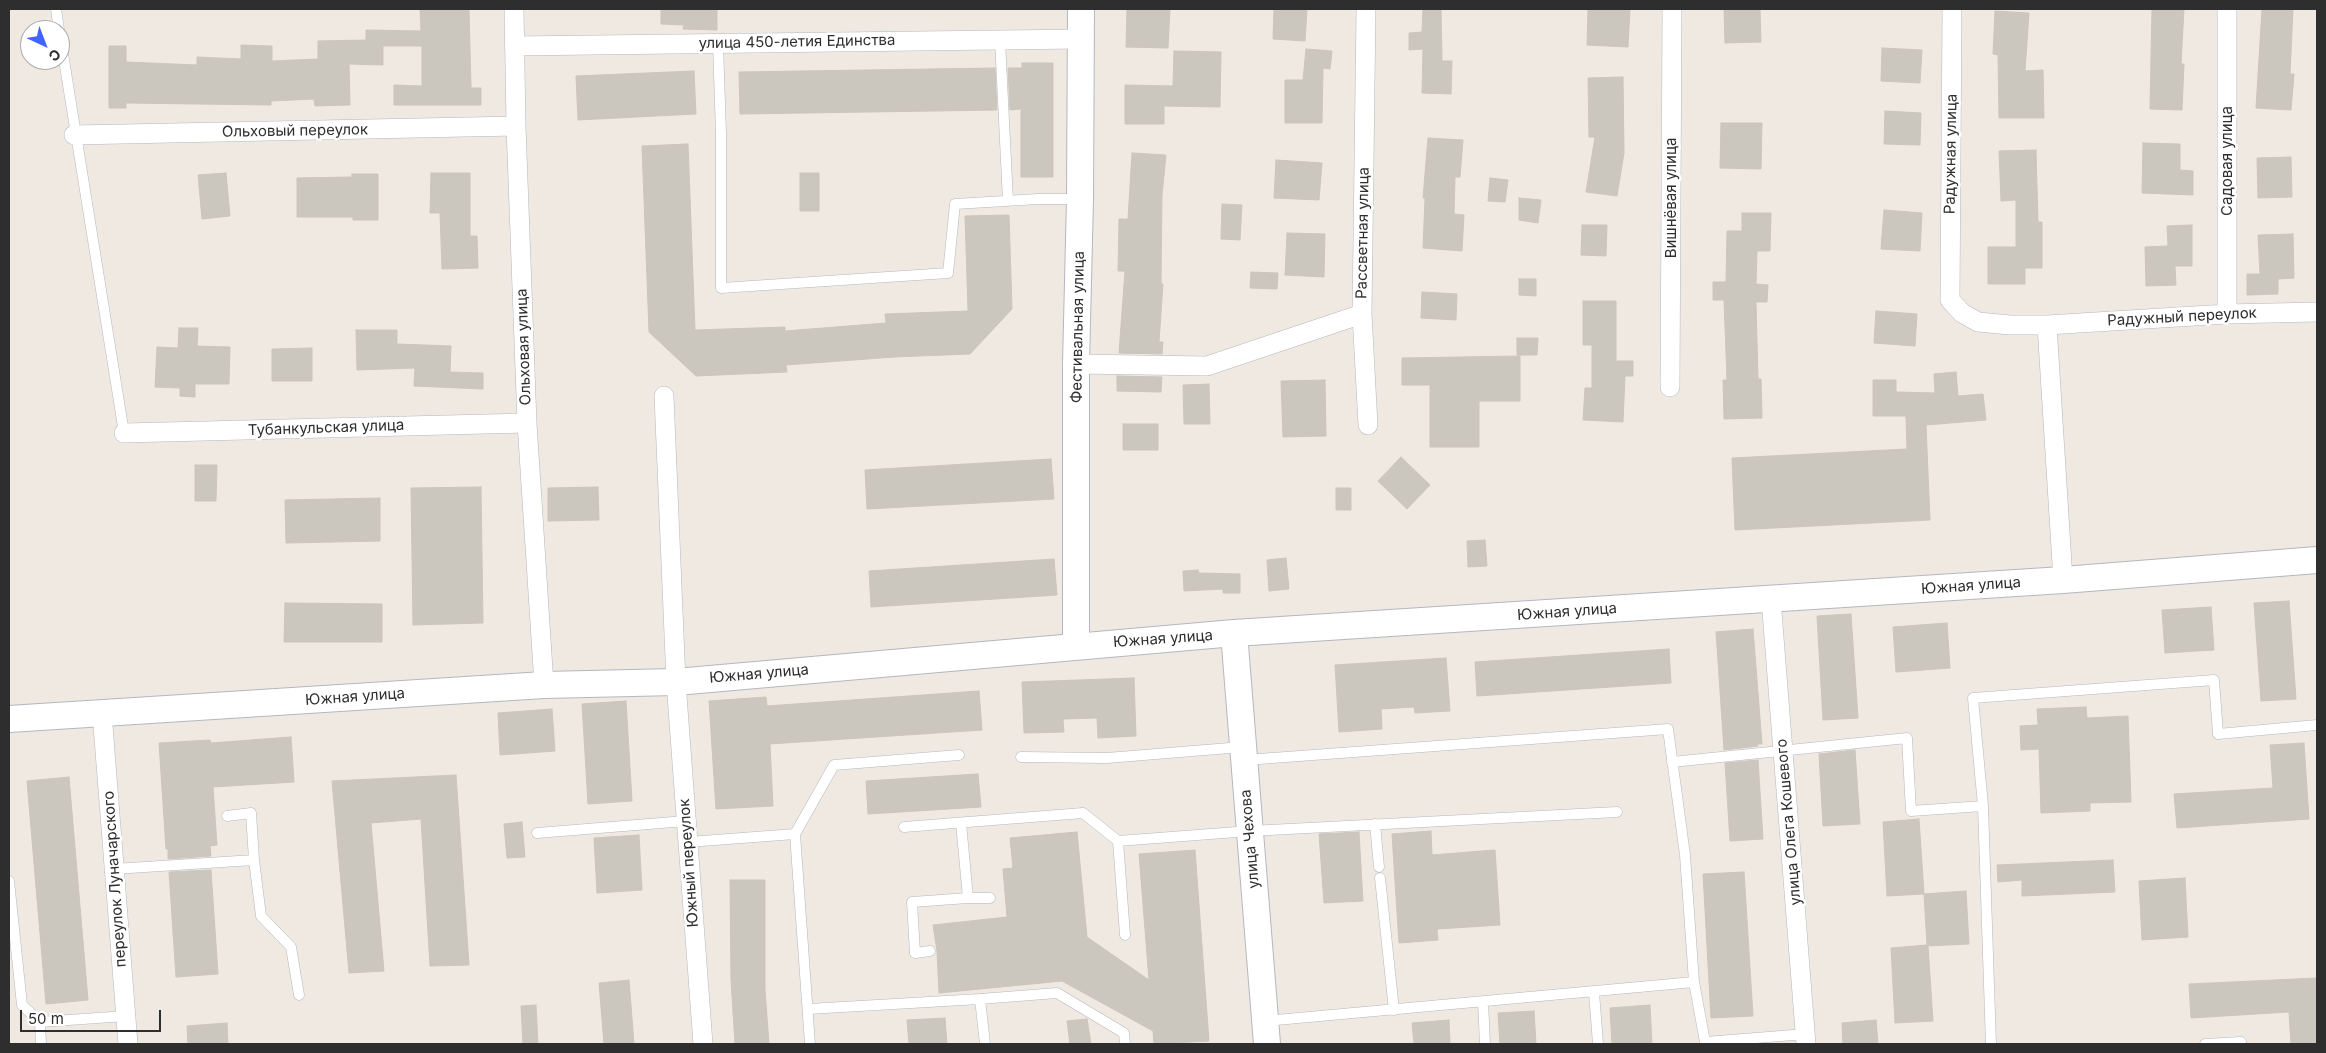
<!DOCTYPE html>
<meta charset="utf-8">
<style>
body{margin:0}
#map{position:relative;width:2326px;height:1053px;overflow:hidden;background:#efe9e1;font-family:Inter,sans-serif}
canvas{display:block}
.frame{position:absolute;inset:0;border:10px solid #2e2e2e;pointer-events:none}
.north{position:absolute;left:20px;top:20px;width:50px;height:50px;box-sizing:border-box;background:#fff;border:1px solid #ababab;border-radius:50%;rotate:137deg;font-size:14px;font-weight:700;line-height:20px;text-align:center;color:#2e2e2e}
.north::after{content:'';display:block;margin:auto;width:18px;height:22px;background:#4264fb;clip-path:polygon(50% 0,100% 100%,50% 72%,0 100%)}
.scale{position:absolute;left:20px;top:1010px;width:141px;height:22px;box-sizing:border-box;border:2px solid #2e2e2e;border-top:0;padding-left:6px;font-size:15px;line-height:18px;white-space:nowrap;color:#2e2e2e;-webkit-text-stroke:4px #fff;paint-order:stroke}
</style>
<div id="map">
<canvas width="2326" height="1053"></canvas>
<div class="frame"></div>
<div class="north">С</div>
<div class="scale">50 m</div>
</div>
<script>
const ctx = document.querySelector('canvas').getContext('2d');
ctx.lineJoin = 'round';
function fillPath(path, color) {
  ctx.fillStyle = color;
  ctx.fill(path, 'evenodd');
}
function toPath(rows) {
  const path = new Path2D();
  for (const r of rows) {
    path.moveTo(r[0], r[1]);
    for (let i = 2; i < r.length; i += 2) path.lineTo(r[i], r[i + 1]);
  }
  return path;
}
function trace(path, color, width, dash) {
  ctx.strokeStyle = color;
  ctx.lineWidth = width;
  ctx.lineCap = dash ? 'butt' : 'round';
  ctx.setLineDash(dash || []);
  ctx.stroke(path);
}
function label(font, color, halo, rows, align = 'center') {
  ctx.font = font + ' Inter,sans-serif';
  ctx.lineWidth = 5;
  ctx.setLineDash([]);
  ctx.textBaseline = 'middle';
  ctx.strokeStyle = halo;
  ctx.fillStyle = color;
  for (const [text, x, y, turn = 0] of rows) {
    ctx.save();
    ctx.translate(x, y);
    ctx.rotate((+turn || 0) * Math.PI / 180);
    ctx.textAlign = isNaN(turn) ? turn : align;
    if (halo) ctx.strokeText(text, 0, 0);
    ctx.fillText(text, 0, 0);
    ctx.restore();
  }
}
const building = toPath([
 [420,9,469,9,471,88,481,88,481,105,394,105,394,85,422,86,422,46,383,46,383,65,349,64,350,105,315,106,314,99,271,101,271,105,126,103,126,108,109,108,109,46,126,46,126,62,197,65,197,57,241,59,241,45,272,46,272,61,318,59,318,41,366,40,366,30,421,31,420,9],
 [661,9,717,9,717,30,683,29,684,25,661,24,661,9],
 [1127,9,1170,9,1168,48,1126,47,1127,9],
 [1274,9,1307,9,1305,41,1273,39,1274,9],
 [1423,9,1441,9,1442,61,1452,61,1451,94,1422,93,1423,49,1409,50,1409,33,1422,32,1423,9],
 [1588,9,1630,9,1628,47,1587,45,1588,9],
 [1724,9,1760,9,1761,42,1725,43,1724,9],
 [2152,9,2184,9,2181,64,2184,64,2182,110,2150,109,2152,9],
 [2262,9,2293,9,2290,74,2294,74,2291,110,2256,108,2262,9],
 [1995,11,2029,13,2025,71,2043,70,2044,118,1999,118,1998,55,1993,54,1995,11],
 [1882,48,1922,50,1920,83,1881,81,1882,48],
 [1306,49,1332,51,1330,69,1323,68,1322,123,1285,123,1285,80,1303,80,1306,49],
 [1174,51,1221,52,1220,107,1164,106,1164,124,1125,124,1125,85,1173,86,1174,51],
 [1022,63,1053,63,1053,177,1021,177,1021,109,1010,110,1008,68,1022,68,1022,63],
 [995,68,997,110,740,114,739,72,995,68],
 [694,71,696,114,578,120,576,76,694,71],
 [1623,77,1624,153,1617,196,1586,192,1595,137,1589,137,1588,78,1623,77],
 [1885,111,1921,113,1920,145,1884,144,1885,111],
 [1721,123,1762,123,1761,169,1720,168,1721,123],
 [1428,138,1463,140,1460,177,1455,177,1454,214,1464,215,1462,251,1423,248,1425,198,1423,198,1428,138],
 [2143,143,2180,144,2180,170,2193,171,2193,195,2142,193,2143,143],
 [688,144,695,330,785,327,785,331,886,323,885,314,968,311,965,216,1009,215,1012,309,970,354,894,357,786,365,787,372,696,376,649,332,642,146,688,144],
 [2036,150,2038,222,2042,222,2042,268,2025,268,2025,284,1988,284,1988,247,2016,247,2016,200,2001,201,1999,151,2036,150],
 [1132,153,1166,155,1162,195,1161,284,1163,284,1159,342,1163,342,1162,354,1119,353,1125,271,1118,271,1119,219,1128,219,1132,153],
 [2291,157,2292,197,2258,198,2257,158,2291,157],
 [1276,160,1322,163,1319,200,1274,198,1276,160],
 [226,173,230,216,202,219,198,175,226,173],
 [431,173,470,173,470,236,477,236,478,268,442,269,440,213,430,213,431,173],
 [800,173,819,173,819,211,800,211,800,173],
 [352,174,378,174,378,220,353,220,353,217,297,217,297,178,352,177,352,174],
 [1490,178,1508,180,1505,202,1488,201,1490,178],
 [1519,198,1541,200,1538,223,1519,220,1519,198],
 [1222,204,1242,205,1240,240,1221,239,1222,204],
 [1884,210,1922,213,1920,251,1881,249,1884,210],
 [1742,213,1771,213,1770,251,1757,251,1756,284,1768,285,1767,302,1756,302,1758,379,1761,379,1762,418,1724,419,1723,380,1727,380,1724,300,1713,300,1713,282,1726,282,1727,231,1742,231,1742,213],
 [1582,225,1607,225,1606,256,1581,255,1582,225],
 [2192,225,2192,266,2175,266,2176,285,2146,286,2145,247,2168,246,2167,226,2192,225],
 [1287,233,1325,234,1324,277,1285,275,1287,233],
 [2293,234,2294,278,2278,279,2278,294,2247,295,2247,274,2260,274,2258,235,2293,234],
 [1251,272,1278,273,1277,289,1250,288,1251,272],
 [1519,279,1536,279,1536,296,1519,295,1519,279],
 [1422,292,1457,294,1456,320,1421,318,1422,292],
 [1583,301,1616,301,1616,361,1633,361,1633,376,1625,376,1623,422,1583,420,1585,388,1592,388,1592,345,1583,345,1583,301],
 [1876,311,1917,314,1915,346,1874,343,1876,311],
 [179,328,198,328,197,346,230,347,229,384,195,384,195,397,180,396,180,388,155,387,157,347,178,348,179,328],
 [356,330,397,330,397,344,451,346,450,372,483,373,483,389,414,386,415,368,357,370,356,330],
 [1517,338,1538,338,1537,355,1517,355,1517,338],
 [312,348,312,381,272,381,272,349,312,348],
 [1520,356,1520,401,1479,401,1479,447,1430,447,1430,385,1402,385,1402,358,1520,356],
 [1956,372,1958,396,1983,394,1986,420,1926,425,1930,520,1735,530,1732,458,1907,449,1906,416,1873,416,1873,380,1896,380,1896,392,1935,393,1934,374,1956,372],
 [1117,376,1162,377,1161,392,1117,391,1117,376],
 [1325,380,1326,436,1283,437,1281,381,1325,380],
 [1209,384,1210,424,1184,424,1183,385,1209,384],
 [1123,424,1158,424,1158,450,1123,450,1123,424],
 [1401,457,1430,485,1407,509,1378,481,1401,457],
 [1051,459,1054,499,867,509,865,470,1051,459],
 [195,465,217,465,216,501,195,501,195,465],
 [481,487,483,623,413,625,411,488,481,487],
 [598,487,599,520,548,521,548,488,598,487],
 [1336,488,1351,488,1351,510,1336,510,1336,488],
 [380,498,380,541,286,543,285,500,380,498],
 [1485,540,1487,566,1468,567,1467,541,1485,540],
 [1286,558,1289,589,1269,591,1267,560,1286,558],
 [1054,559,1057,595,871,607,869,571,1054,559],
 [1198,570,1199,573,1240,574,1240,593,1223,593,1223,589,1184,591,1183,571,1198,570],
 [2289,601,2296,699,2261,701,2254,603,2289,601],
 [285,603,382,604,382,642,284,642,285,603],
 [2211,607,2214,650,2165,653,2162,610,2211,607],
 [1851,614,1858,718,1823,720,1817,616,1851,614],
 [1947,623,1950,668,1896,672,1893,627,1947,623],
 [1753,629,1762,744,1757,744,1758,746,1724,750,1716,632,1753,629],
 [1669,649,1671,683,1477,696,1475,662,1669,649],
 [1446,658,1450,711,1415,713,1414,707,1381,709,1382,729,1339,732,1335,665,1446,658],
 [1134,678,1136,736,1098,738,1097,718,1063,719,1064,732,1024,733,1022,682,1134,678],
 [979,691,982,730,770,744,773,806,716,809,709,701,766,697,767,706,979,691],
 [626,701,632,801,588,804,582,704,626,701],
 [2086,707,2087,718,2128,716,2131,802,2090,803,2090,811,2041,813,2039,749,2021,750,2020,726,2038,725,2037,709,2086,707],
 [552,709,555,751,500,755,498,713,552,709],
 [291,737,294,782,213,787,217,845,210,846,211,856,168,859,168,849,166,849,159,743,210,740,211,743,291,737],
 [2304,743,2309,819,2177,828,2174,794,2273,788,2270,745,2304,743],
 [1855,750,1860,824,1823,826,1819,754,1855,750],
 [1758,760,1763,839,1730,841,1725,763,1758,760],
 [978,774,981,807,868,814,866,781,978,774],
 [456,775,469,965,430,966,421,819,371,823,384,971,349,973,332,781,456,775],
 [69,777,88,1000,46,1004,27,781,69,777],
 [1919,819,1924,894,1887,896,1883,822,1919,819],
 [522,822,525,857,507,858,504,824,522,822],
 [1431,831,1432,855,1495,850,1500,925,1437,929,1438,940,1399,943,1392,834,1431,831],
 [1077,832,1087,937,1149,980,1139,854,1195,850,1209,1041,1154,1044,1153,1031,1062,981,939,993,937,951,933,925,1007,917,1003,869,1013,868,1010,838,1077,832],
 [1359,832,1363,901,1324,903,1319,834,1359,832],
 [639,835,642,890,597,893,594,838,639,835],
 [2113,860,2115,892,2022,896,2022,880,1998,882,1997,865,2113,860],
 [211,870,218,974,176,977,169,872,211,870],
 [1744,872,1753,1016,1711,1018,1703,874,1744,872],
 [2185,878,2188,937,2142,940,2139,881,2185,878],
 [730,880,765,880,765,990,769,1044,735,1044,731,980,730,880],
 [1966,891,1969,944,1928,946,1933,1021,1895,1023,1891,948,1927,945,1924,894,1966,891],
 [2317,978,2317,1044,2291,1044,2289,1012,2191,1018,2189,984,2317,978],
 [629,980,634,1044,604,1044,599,983,629,980],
 [536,1005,538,1044,523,1044,521,1006,536,1005],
 [1650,1005,1652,1044,1612,1044,1610,1008,1650,1005],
 [1534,1011,1536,1044,1500,1044,1498,1013,1534,1011],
 [945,1018,947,1044,909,1044,907,1020,945,1018],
 [1087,1019,1091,1044,1070,1044,1067,1021,1087,1019],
 [1449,1020,1450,1044,1414,1044,1412,1023,1449,1020],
 [1876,1020,1878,1044,1843,1044,1842,1023,1876,1020],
 [227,1023,228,1044,188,1044,187,1026,227,1023]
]);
fillPath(building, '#cbc7bf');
trace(building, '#cbc5ba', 1);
const lane = toPath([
 [56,9,59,30],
 [60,35,124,433],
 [1000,40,1008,201],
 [718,43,721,134,721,288,948,273,955,204,1038,199,1079,199],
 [1021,757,1107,758,1242,747],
 [1245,760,1668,729,1685,855,1694,982,1705,1042,1806,1034],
 [1672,762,1907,738,1911,811,1983,806,1991,1044],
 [1983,806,1973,698,2214,680,2218,734,2317,725],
 [1375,824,1379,867],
 [904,827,1083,813,1118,841],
 [537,833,686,821],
 [795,834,834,765,959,755],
 [688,842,795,834,810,1044],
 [254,860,261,916,291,947,299,995],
 [114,869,254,860,251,813,227,816],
 [1380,878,1394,1010],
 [9,881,22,1005,40,1022,126,1016],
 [968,898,990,898],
 [1125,935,1118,841,1250,831,1617,812],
 [930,951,915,953,912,902,968,898,961,823],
 [1594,992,1598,1044],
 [980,999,1057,993,1124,1033,1125,1044],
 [1483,1002,1485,1044],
 [808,1009,980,999,985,1044],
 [1265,1021,1694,982],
 [40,1022,41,1044],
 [2205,1044,2241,1042,2241,1044]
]);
const street = toPath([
 [514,9,516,126,527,423,544,685],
 [1952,9,1950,300,1962,313,1978,322,2010,325,2047,325,2227,314,2317,312],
 [514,46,1080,39],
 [74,135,516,126],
 [1362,314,1368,425],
 [2227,314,2227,9],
 [2047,325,2063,580],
 [1076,364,1207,366,1362,314,1366,9],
 [1670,387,1672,9],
 [664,396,676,682,703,1044],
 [124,433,527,423],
 [1771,599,1806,1044],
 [102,713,128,1044]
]);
const secondary = toPath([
 [1234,633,1267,1044],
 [1076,646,1076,364,1080,199,1081,9],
 [9,719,544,685,676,682,1234,633,2063,580,2317,560]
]);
trace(lane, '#b4b7c1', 11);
trace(street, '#b4b7c1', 20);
trace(secondary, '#b4b7c1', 28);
trace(lane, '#fff', 10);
trace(street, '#fff', 19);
trace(secondary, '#fff', 26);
label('15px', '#2e2e2e', '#fff', [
 ["улица 450-летия Единства",797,42,-1],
 ["Ольховый переулок",295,131,-1],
 ["Радужная улица",1951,154,-89],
 ["Садовая улица",2227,161,-90],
 ["Вишнёвая улица",1671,198,-90],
 ["Рассветная улица",1363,233,-89],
 ["Радужный переулок",2182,317,-3],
 ["Фестивальная улица",1078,327,-89],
 ["Ольховая улица",524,347,-92],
 ["Тубанкульская улица",326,428,-2],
 ["Южная улица",1971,586,-4],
 ["Южная улица",1567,612,-4],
 ["Южная улица",1163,639,-4],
 ["Южная улица",759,674,-5],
 ["Южная улица",355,697,-4],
 ["улица Олега Кошевого",1789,822,-95],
 ["улица Чехова",1250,839,-95],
 ["Южный переулок",689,863,-94],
 ["переулок Луначарского",115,879,-94]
]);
</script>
